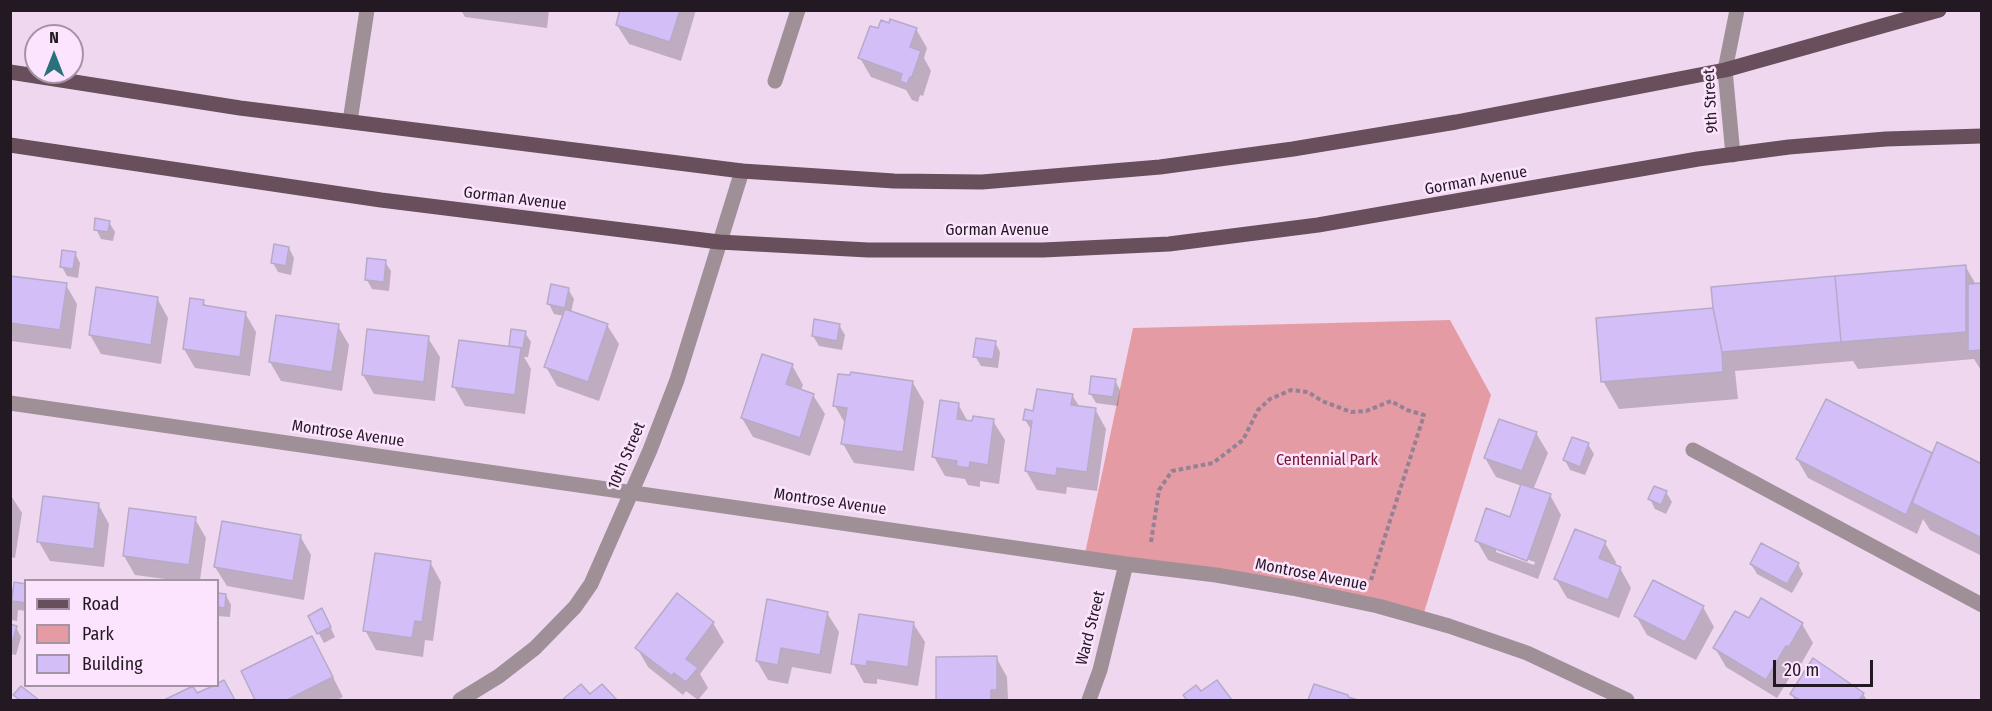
<!DOCTYPE html>
<style>
body{margin:0}
#map{position:relative;width:1992px;height:711px;overflow:hidden;background:#f0d7f0;font-family:"Fira Sans Condensed",sans-serif}
canvas{display:block}
.frame{position:absolute;inset:0;border:12px solid #221922;pointer-events:none}
.legend{position:absolute;left:24px;top:579px;width:195px;height:108px;box-sizing:border-box;background:#fde4fe;border:2px solid #a593a6;margin:0;padding:8px 10px;list-style:none;font-size:18px;color:#221922}
.legend li{display:flex;align-items:center;gap:12px;height:30px}
.legend b{width:30px;border:2px solid #a593a6}
.north{position:absolute;left:24px;top:24px;width:60px;height:60px;box-sizing:border-box;background:#fde4fe;border:2px solid #a593a6;border-radius:50%;rotate:0deg;font-size:16px;font-weight:700;line-height:24px;text-align:center;color:#221922}
.north::after{content:'';display:block;margin:auto;width:21px;height:27px;background:#29727b;clip-path:polygon(50% 0,100% 100%,50% 72%,0 100%)}
.scale{position:absolute;left:1773px;top:660px;width:100px;height:27px;box-sizing:border-box;border:3px solid #221922;border-top:0;padding-left:8px;font-size:18px;line-height:21px;white-space:nowrap;color:#221922;-webkit-text-stroke:4px #fde4fe;paint-order:stroke}
</style>
<div id="map">
<canvas width="1992" height="711"></canvas>
<div class="frame"></div>
<ul class="legend">
<li><b style="height:8px;background:#684f5b"></b>Road</li>
<li><b style="height:16px;background:#e59ba3"></b>Park</li>
<li><b style="height:16px;background:#d3bef7"></b>Building</li>
</ul>
<div class="north">N</div>
<div class="scale">20 m</div>
</div>
<script>
const ctx = document.querySelector('canvas').getContext('2d');
ctx.lineJoin = 'round';
function fillPath(path, color) {
  ctx.fillStyle = color;
  ctx.fill(path, 'evenodd');
}
function toPath(rows) {
  const path = new Path2D();
  for (const r of rows) {
    path.moveTo(r[0], r[1]);
    for (let i = 2; i < r.length; i += 2) path.lineTo(r[i], r[i + 1]);
  }
  return path;
}
function trace(path, color, width, dash) {
  ctx.strokeStyle = color;
  ctx.lineWidth = width;
  ctx.lineCap = dash ? 'butt' : 'round';
  ctx.setLineDash(dash || []);
  ctx.stroke(path);
}
function label(font, color, halo, rows, align = 'center') {
  ctx.font = font + ' "Fira Sans Condensed",sans-serif';
  ctx.lineWidth = 5;
  ctx.setLineDash([]);
  ctx.textBaseline = 'middle';
  ctx.strokeStyle = halo;
  ctx.fillStyle = color;
  for (const [text, x, y, turn = 0] of rows) {
    ctx.save();
    ctx.translate(x, y);
    ctx.rotate((+turn || 0) * Math.PI / 180);
    ctx.textAlign = isNaN(turn) ? turn : align;
    if (halo) ctx.strokeText(text, 0, 0);
    ctx.fillText(text, 0, 0);
    ctx.restore();
  }
}
fillPath(toPath([
 [1450,320,1491,395,1422,619,1084,558,1133,328]
]), '#e59ba3');
fillPath(toPath([
 [461,10,549,10,547,28,465,17],
 [622,10,696,10,681,61,629,44,617,25],
 [916,29,927,48,924,58,931,71,923,96,920,95,918,102,912,100,906,90,871,77,860,58,879,30],
 [109,222,115,232,113,241,101,239,96,229],
 [289,248,294,258,291,275,278,272,273,263],
 [75,253,80,263,78,278,67,276,62,267],
 [385,262,391,271,389,291,372,289,367,280],
 [1966,267,1976,285,1982,285,1982,372,1974,359,1858,369,1853,361,1735,371,1738,399,1619,409,1603,381,1715,309],
 [10,278,66,285,77,304,71,349,11,341],
 [568,289,574,299,571,312,607,325,619,344,599,401,557,386,546,367,564,316,554,314,549,304],
 [157,298,168,318,161,364,101,354,90,335],
 [203,302,207,307,245,313,256,332,250,376,195,368,184,349],
 [839,325,845,335,842,350,819,346,813,336],
 [338,326,349,345,342,391,281,381,270,362],
 [525,333,531,342,528,357,524,357,531,369,525,414,465,406,454,387,512,349,511,346],
 [428,338,440,357,435,401,374,394,363,375],
 [995,342,1000,352,998,368,981,366,975,356],
 [792,365,803,385,801,390,813,395,825,414,810,456,753,437,742,418],
 [1115,380,1120,390,1118,406,1096,403,1090,393],
 [913,383,924,402,914,471,854,463,843,444,846,425,835,406],
 [1072,395,1079,406,1095,409,1106,429,1097,491,1067,487,1066,494,1037,490,1026,471,1032,431,1025,420],
 [958,404,968,422,993,421,1005,440,999,484,980,481,980,487,968,485,965,479,945,476,934,457],
 [1536,433,1548,453,1533,490,1550,495,1561,515,1538,579,1488,560,1477,541,1511,519,1522,486,1496,477,1485,458],
 [1496,549,1535,562,1534,565,1496,552],
 [1588,444,1594,454,1585,475,1570,470,1565,460],
 [1931,454,1932,458,1982,466,1982,556,1930,530,1923,519,1917,534,1808,478,1797,459],
 [1666,492,1672,502,1666,514,1655,509,1650,499],
 [10,494,22,513,15,558,10,557],
 [98,504,109,524,104,567,50,561,39,542],
 [195,519,206,538,200,580,173,580,135,575,124,556],
 [300,536,311,555,304,600,227,586,215,567],
 [1605,543,1616,562,1615,566,1620,568,1631,588,1619,618,1567,598,1556,579],
 [430,562,441,582,433,641,425,640,423,657,376,650,365,630],
 [1751,564,1798,564,1803,574,1792,593,1757,574],
 [10,585,15,592,26,585,26,611,18,610,17,621,10,620],
 [218,594,226,595,231,605,230,617,218,616],
 [1703,607,1714,627,1696,660,1647,635,1636,616],
 [827,613,839,632,831,674,792,667,788,684,768,680,757,661],
 [310,617,327,620,335,637,324,643],
 [1749,620,1802,624,1813,643,1800,666,1798,664,1777,698,1726,667,1715,648],
 [713,623,724,642,700,674,708,688,698,700,686,691,683,695,648,667,637,648],
 [913,623,925,642,918,686,877,679,877,684,864,683,853,663],
 [10,626,16,627,21,637,16,655,10,654],
 [323,657,343,697,336,700,257,700,243,672],
 [996,657,1007,677,1008,700,938,700,937,658],
 [224,682,235,700,166,700,193,687,197,695],
 [1216,682,1230,700,1188,700,1185,695,1200,694],
 [581,686,590,696,602,686,615,700,564,700],
 [1315,686,1355,700,1310,700],
 [1791,694,1863,694,1867,700,1795,700]
]), '#0003');
const building = toPath([
 [620,10,680,10,670,42,616,25,620,10],
 [890,19,917,28,910,47,921,51,912,77,910,77,907,84,900,81,902,74,858,58,870,26,878,28,881,20,889,23,890,19],
 [95,218,110,221,108,232,94,230,95,218],
 [274,244,289,247,286,266,271,263,274,244],
 [62,250,76,252,73,269,60,267,62,250],
 [367,258,386,260,384,282,365,280,367,258],
 [1966,265,1966,332,1841,342,1835,276,1966,265],
 [10,276,67,283,60,330,10,323,10,276],
 [1835,276,1841,342,1722,352,1713,308,1711,287,1835,276],
 [1982,283,1982,350,1968,351,1968,284,1982,283],
 [551,284,569,288,565,308,547,304,551,284],
 [96,287,158,297,151,345,89,335,96,287],
 [190,298,204,300,203,305,246,312,240,357,183,349,190,298],
 [1713,308,1722,352,1723,372,1601,382,1596,318,1713,308],
 [565,309,608,324,588,382,544,367,565,309],
 [276,315,339,324,332,372,269,362,276,315],
 [814,319,840,324,837,341,812,336,814,319],
 [367,329,429,336,424,382,362,375,367,329],
 [511,329,526,331,523,348,509,346,511,329],
 [976,338,996,341,993,359,973,357,976,338],
 [459,340,521,348,515,395,452,387,459,340],
 [762,354,793,364,786,384,814,394,800,438,741,418,762,354],
 [851,372,913,381,903,452,841,444,847,408,833,406,838,374,850,375,851,372],
 [1091,376,1116,379,1113,397,1089,394,1091,376],
 [1037,389,1073,394,1071,405,1096,408,1087,472,1057,468,1056,476,1025,471,1032,421,1023,420,1025,409,1033,411,1037,389],
 [1826,399,1932,453,1906,515,1796,459,1826,399],
 [940,400,959,403,957,419,972,421,973,416,994,419,988,465,970,462,969,468,956,466,957,461,932,457,940,400],
 [1499,419,1537,432,1522,471,1484,458,1499,419],
 [1572,437,1589,443,1580,467,1563,460,1572,437],
 [1937,442,1982,464,1982,538,1912,503,1937,442],
 [1521,484,1551,494,1527,561,1475,541,1486,508,1510,517,1521,484],
 [1654,486,1667,491,1661,505,1648,499,1654,486],
 [43,496,99,503,94,549,37,542,43,496],
 [129,508,196,517,189,565,123,556,129,508],
 [222,521,301,535,293,581,214,567,222,521],
 [1575,529,1606,541,1599,558,1621,567,1608,600,1554,579,1575,529],
 [1761,543,1799,563,1787,584,1750,564,1761,543],
 [375,553,431,561,422,622,415,621,412,638,363,631,375,553],
 [1653,580,1704,606,1685,642,1634,616,1653,580],
 [14,582,26,584,26,603,12,601,14,582],
 [218,593,226,594,225,608,218,607,218,593],
 [677,593,714,622,686,659,698,668,686,682,674,673,672,676,635,648,677,593],
 [1761,598,1803,623,1789,647,1786,646,1766,680,1713,648,1735,611,1749,618,1761,598],
 [767,599,828,612,820,655,781,648,778,665,756,661,767,599],
 [322,608,331,627,317,634,308,616,322,608],
 [859,614,914,622,908,667,867,661,866,666,851,664,859,614],
 [10,624,17,626,11,646,10,646,10,624],
 [312,636,333,677,287,700,255,700,241,671,312,636],
 [997,656,997,690,991,690,991,700,936,700,936,657,997,656],
 [1813,658,1864,693,1859,700,1800,700,1790,694,1813,658],
 [224,680,235,700,164,700,193,686,197,693,213,686,218,686,218,683,224,680],
 [1217,680,1232,700,1187,700,1183,695,1196,685,1201,691,1217,680],
 [581,684,590,694,602,684,617,700,562,700,581,684],
 [1314,684,1348,695,1348,697,1358,700,1308,700,1314,684],
 [21,686,39,700,20,700,13,695,21,686]
]);
fillPath(building, '#d3bef7');
trace(building, '#b5abc9', 1.5);
trace(toPath([
 [1151,542,1159,490,1172,471,1213,463,1243,440,1258,410,1270,399,1291,390,1308,392,1322,401,1351,412,1366,411,1391,401,1407,410,1424,415,1371,580]
]), '#948294', 4, [4.5, 3]);
trace(toPath([
 [775,81,798,10],
 [350,121,367,10],
 [1733,155,1725,70,1737,10],
 [10,403,1126,564,1216,575,1292,588,1378,606,1449,626,1527,653,1627,700],
 [1693,450,1982,605],
 [460,700,499,676,535,648,575,607,591,584,650,450,677,380,742,171],
 [1089,700,1100,670,1126,564]
]), '#9f9097', 15);
trace(toPath([
 [10,72,240,108,742,171,894,181,982,182,1160,167,1293,149,1456,122,1725,70,1939,10],
 [10,145,381,200,719,242,868,250,1043,250,1169,244,1318,225,1698,159,1789,147,1886,139,1982,136]
]), '#684f5b', 15);
label('16px', '#221922', '#fde4fe', [
 ["9th Street",1711,101,-93],
 ["Gorman Avenue",1476,181,-10],
 ["Gorman Avenue",515,199,7],
 ["Gorman Avenue",997,231],
 ["Montrose Avenue",348,434,8],
 ["10th Street",627,456,-67],
 ["Montrose Avenue",830,502,8],
 ["Montrose Avenue",1311,575,11],
 ["Ward Street",1091,628,-76]
]);
label('16px', '#78162e', '#fde4fe', [
 ["Centennial Park",1327,461]
]);
</script>
